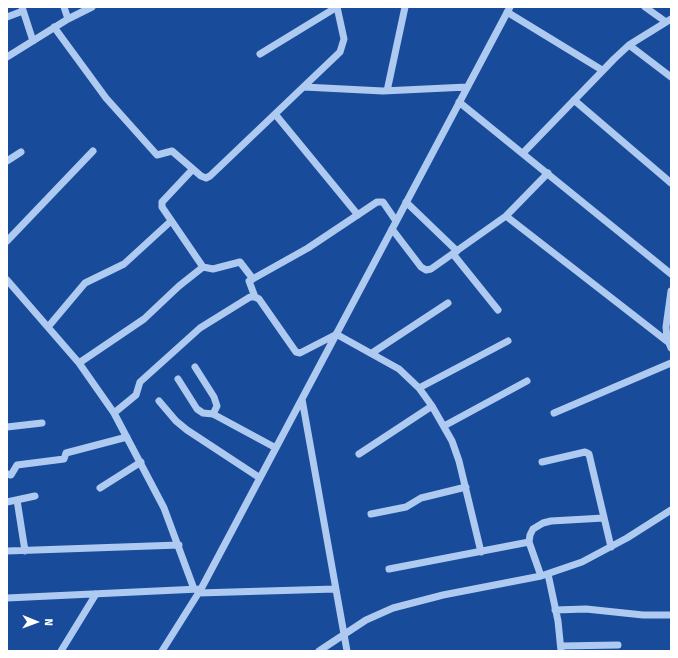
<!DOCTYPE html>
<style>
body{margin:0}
#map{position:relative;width:678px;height:658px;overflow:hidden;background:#184c9a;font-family:"Fira Sans",sans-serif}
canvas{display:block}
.frame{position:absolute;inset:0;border:8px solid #fff;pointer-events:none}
.north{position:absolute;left:16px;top:602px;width:40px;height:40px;-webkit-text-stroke:3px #184c9a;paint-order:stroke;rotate:91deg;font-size:11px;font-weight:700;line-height:16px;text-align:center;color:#fff}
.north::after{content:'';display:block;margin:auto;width:14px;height:18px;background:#fff;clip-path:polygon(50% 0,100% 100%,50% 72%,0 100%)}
</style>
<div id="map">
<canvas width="678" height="658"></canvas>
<div class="frame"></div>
<div class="north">N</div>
</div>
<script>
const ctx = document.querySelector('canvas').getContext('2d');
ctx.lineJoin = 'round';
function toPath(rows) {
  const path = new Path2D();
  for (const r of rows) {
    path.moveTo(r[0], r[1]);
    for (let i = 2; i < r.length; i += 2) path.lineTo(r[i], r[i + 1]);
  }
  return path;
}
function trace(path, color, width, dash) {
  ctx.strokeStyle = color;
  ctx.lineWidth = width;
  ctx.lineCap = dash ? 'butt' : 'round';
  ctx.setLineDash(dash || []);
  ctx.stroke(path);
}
trace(toPath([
 [22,7,33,41],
 [64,7,68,19],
 [645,7,666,22],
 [507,12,602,70],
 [7,17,23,11],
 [54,27,106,98,157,155,172,151,201,176,206,178,210,176,340,52,344,39,337,7],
 [629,45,671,77],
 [260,54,337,7],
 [7,57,68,19,92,7],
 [304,87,383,91,467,87],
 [387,91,405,7],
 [574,100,671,183],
 [459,102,671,274],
 [275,114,358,215],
 [523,153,614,59,629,45,671,19],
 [7,161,21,152],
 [193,169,162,202,162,207,203,267,213,269,240,262,253,279],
 [406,202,457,251],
 [506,216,668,342],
 [392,229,421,267,426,270,431,269,506,216,548,173],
 [7,241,93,151],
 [453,254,498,310],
 [7,280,79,363,114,413,164,508,194,589],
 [671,291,666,327,667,338,671,348],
 [255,297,249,281,308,248,377,202,383,202,396,221],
 [48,327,85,283,124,264,171,221],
 [336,334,399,369,419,388,432,406,452,441,459,461,481,552],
 [372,353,448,303],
 [79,363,144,319,179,286,203,267],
 [195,367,214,397,217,406,213,414],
 [178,379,197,409,203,413,213,414,276,448],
 [419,388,508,341],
 [302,399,347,651],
 [159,401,176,421,187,430,260,478],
 [114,413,136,395,140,382,200,328,250,297,255,297,259,299,296,352,300,353,335,335],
 [554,413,671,363],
 [444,426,527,381],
 [7,427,42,423],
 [359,454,432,406],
 [542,462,585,452,589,454,611,547],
 [7,474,11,475,17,465,64,459,66,453,127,437],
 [100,488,141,462],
 [17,500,25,551],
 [7,502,35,496],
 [371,514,406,507,421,498,466,487],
 [7,551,179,545],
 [389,569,529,542],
 [548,574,558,621,561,651],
 [541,576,529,542,530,535,533,529,543,523,551,521,604,518],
 [198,593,335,589],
 [7,598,199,589],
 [555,610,586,609,643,615,671,615],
 [561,646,618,645],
 [61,651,96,594],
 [162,651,201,589,510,7],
 [319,651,366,620,393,608,443,595,541,576,582,562,627,538,671,510]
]), '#aecaf1', 7);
</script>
